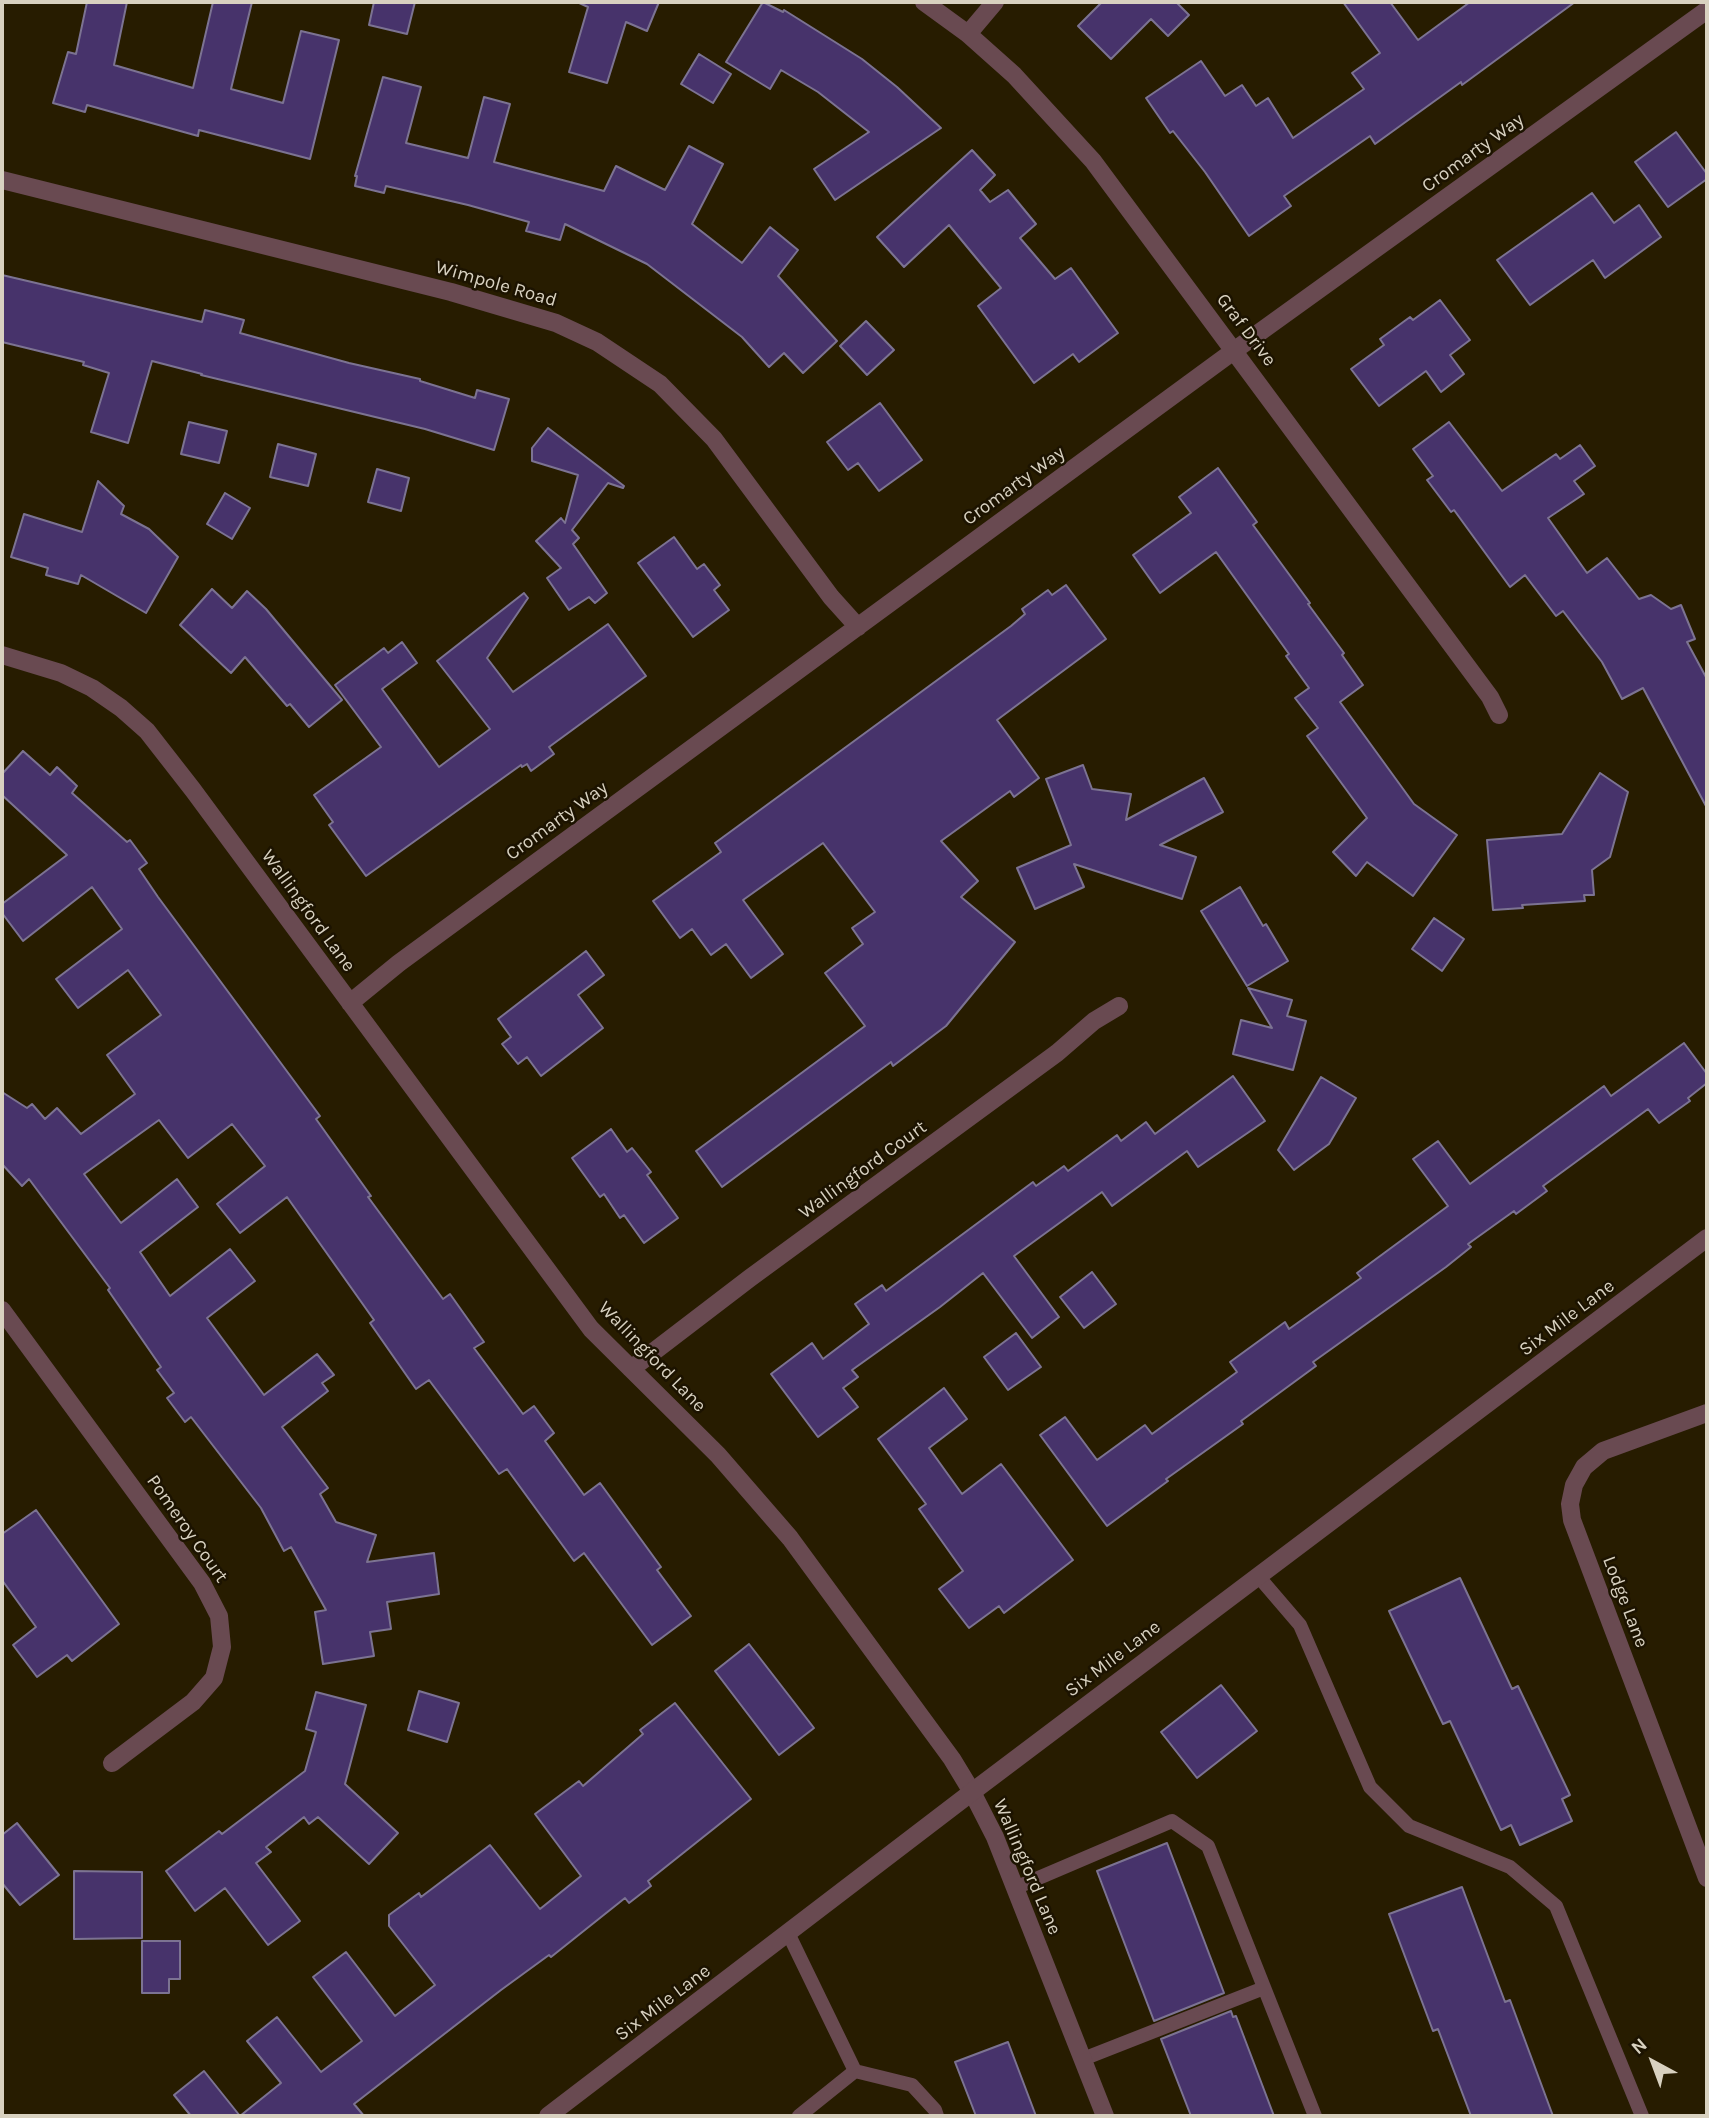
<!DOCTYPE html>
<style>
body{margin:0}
#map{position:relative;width:1709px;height:2118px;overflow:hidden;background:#271c00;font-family:Karla,sans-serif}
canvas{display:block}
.frame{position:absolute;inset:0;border:4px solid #d8d1c0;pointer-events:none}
.north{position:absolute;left:1618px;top:2027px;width:70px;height:70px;-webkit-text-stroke:5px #1c1300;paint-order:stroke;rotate:319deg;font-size:19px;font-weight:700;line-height:28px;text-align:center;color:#d8d1c0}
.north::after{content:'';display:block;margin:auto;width:24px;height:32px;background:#d8d1c0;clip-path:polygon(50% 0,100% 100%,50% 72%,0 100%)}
</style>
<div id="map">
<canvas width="1709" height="2118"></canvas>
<div class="frame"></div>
<div class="north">N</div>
</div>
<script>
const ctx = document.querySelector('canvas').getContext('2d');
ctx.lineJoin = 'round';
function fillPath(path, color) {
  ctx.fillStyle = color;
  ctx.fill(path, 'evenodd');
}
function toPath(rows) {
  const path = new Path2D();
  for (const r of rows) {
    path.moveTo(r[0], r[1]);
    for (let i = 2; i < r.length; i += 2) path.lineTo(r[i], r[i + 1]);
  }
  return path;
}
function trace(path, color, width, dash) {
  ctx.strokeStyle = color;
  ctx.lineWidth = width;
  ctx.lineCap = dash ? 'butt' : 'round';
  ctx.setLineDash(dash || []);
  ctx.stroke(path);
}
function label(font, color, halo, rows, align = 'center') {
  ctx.font = font + ' Karla,sans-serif';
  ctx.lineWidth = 5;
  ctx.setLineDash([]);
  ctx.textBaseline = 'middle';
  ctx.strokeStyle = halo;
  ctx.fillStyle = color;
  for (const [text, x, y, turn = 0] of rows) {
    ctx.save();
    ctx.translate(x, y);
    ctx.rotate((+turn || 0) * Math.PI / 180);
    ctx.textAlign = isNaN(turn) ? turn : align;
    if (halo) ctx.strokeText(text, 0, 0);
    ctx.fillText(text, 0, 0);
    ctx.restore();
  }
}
const building = toPath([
 [87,2,127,2,114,65,193,88,213,2,252,2,231,89,283,103,301,31,339,40,310,159,199,130,198,136,87,105,85,112,53,103,68,52,76,54,87,2],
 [374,2,415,2,407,34,369,25,374,2],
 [577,2,659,2,647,31,626,22,607,83,569,72,588,7,577,2],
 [763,2,783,12,784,10,862,59,897,87,941,128,835,200,814,169,869,132,818,92,781,70,770,89,726,62,763,2],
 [1102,2,1176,2,1189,15,1168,36,1151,19,1111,59,1078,26,1102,2],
 [1343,2,1390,2,1418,40,1470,2,1575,2,1462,85,1461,82,1375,144,1370,136,1284,196,1291,206,1249,236,1205,172,1173,131,1170,133,1146,98,1201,61,1225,96,1242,85,1256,106,1268,98,1293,138,1364,89,1352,73,1380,53,1343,2],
 [699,54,731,74,713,103,681,84,699,54],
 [383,77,421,87,406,143,468,158,484,97,510,104,494,162,604,191,616,166,665,190,689,146,723,164,692,224,742,263,770,227,798,250,778,276,837,341,803,373,784,353,769,367,742,337,647,264,565,224,560,240,526,231,529,222,468,205,386,186,384,193,355,186,357,176,355,176,383,77],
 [1676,132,1707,174,1707,179,1668,207,1635,162,1676,132],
 [972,150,995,175,980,190,990,202,1008,190,1036,224,1020,238,1055,279,1071,268,1118,333,1079,362,1073,354,1034,383,978,306,1001,288,949,225,904,267,877,237,972,150],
 [1592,193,1614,223,1639,205,1661,237,1605,278,1593,260,1530,305,1497,260,1592,193],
 [2,275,202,322,205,310,244,320,240,333,349,363,420,379,420,381,475,398,477,390,509,399,494,450,425,429,201,375,202,374,152,361,128,443,91,432,109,373,83,365,84,362,2,342,2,275],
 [1440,300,1470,340,1450,355,1464,374,1441,392,1426,371,1379,406,1351,369,1384,345,1380,339,1410,317,1413,320,1440,300],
 [866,321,894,350,867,375,840,346,866,321],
 [880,403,922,460,879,491,858,463,848,470,827,442,880,403],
 [189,422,227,431,219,463,181,454,189,422],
 [1449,422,1502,491,1556,454,1560,459,1580,445,1595,466,1574,481,1584,494,1548,518,1587,573,1607,558,1639,599,1651,595,1671,609,1681,605,1695,639,1687,642,1707,679,1707,808,1643,688,1622,699,1602,662,1563,611,1556,616,1525,575,1510,587,1454,510,1451,512,1427,480,1433,476,1413,449,1449,422],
 [548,428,624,486,623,488,608,483,572,530,579,538,573,544,607,593,595,603,589,597,569,610,547,578,561,568,536,541,561,518,565,523,578,475,532,461,532,448,548,428],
 [278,444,316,454,308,486,270,477,278,444],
 [1218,468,1257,522,1253,525,1310,603,1308,604,1344,653,1342,655,1363,685,1340,702,1414,804,1457,835,1413,896,1367,862,1356,876,1333,852,1367,818,1307,736,1318,728,1295,698,1309,688,1286,656,1289,654,1216,552,1160,593,1133,555,1191,513,1179,497,1218,468],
 [377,469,409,478,401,511,368,502,377,469],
 [98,481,124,506,121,514,149,529,178,557,146,613,81,575,78,584,46,575,48,568,11,557,24,514,82,532,98,481],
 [225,493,250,508,232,539,207,524,225,493],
 [674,537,697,569,704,564,720,585,714,590,729,610,693,637,638,563,674,537],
 [1066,585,1106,639,997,720,1039,778,1014,797,1010,791,941,841,978,881,961,897,1015,942,946,1026,893,1066,891,1062,722,1187,696,1151,865,1026,825,973,863,944,852,928,875,912,823,843,743,900,783,954,751,978,726,944,711,955,692,929,680,938,653,901,721,852,715,843,1011,626,1025,614,1022,609,1048,590,1052,595,1066,585],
 [212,589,232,608,247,591,266,609,342,700,309,727,290,704,287,706,245,657,231,673,180,625,212,589],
 [524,593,528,598,487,658,513,692,608,624,646,676,549,747,554,754,531,771,527,764,522,767,521,765,366,876,329,825,333,822,314,795,381,747,335,685,384,648,388,653,402,642,417,663,382,689,439,767,490,729,437,661,524,593],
 [23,751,50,775,57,767,77,786,72,793,127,842,130,840,147,863,139,869,158,897,320,1116,316,1119,371,1196,368,1197,443,1299,450,1294,484,1342,474,1348,523,1414,534,1406,554,1433,545,1441,584,1495,600,1483,661,1567,657,1570,691,1616,652,1645,584,1553,574,1561,507,1469,499,1474,429,1380,416,1389,370,1323,374,1320,287,1197,240,1233,217,1204,265,1166,232,1124,188,1158,159,1120,84,1174,121,1223,177,1179,198,1207,140,1252,170,1296,230,1249,255,1281,207,1318,264,1395,317,1354,334,1375,322,1383,328,1391,282,1427,328,1488,320,1494,336,1522,376,1535,367,1562,434,1553,439,1594,387,1602,391,1629,370,1632,374,1656,323,1664,315,1612,326,1610,291,1547,284,1551,261,1508,191,1417,185,1422,167,1398,174,1393,157,1370,161,1367,108,1290,110,1288,29,1179,22,1186,2,1164,2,1092,27,1108,32,1104,45,1119,57,1108,81,1134,135,1094,107,1055,161,1015,128,970,78,1008,56,979,122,929,92,887,23,941,2,913,2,904,67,855,2,795,2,774,23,751],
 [1083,765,1092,789,1131,794,1126,820,1204,778,1223,812,1160,845,1196,857,1182,899,1074,864,1084,887,1035,909,1017,868,1071,845,1046,779,1083,765],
 [1600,773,1628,792,1610,857,1592,870,1594,895,1584,895,1585,901,1522,905,1523,908,1493,910,1487,840,1562,834,1600,773],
 [1240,887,1263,926,1266,924,1288,961,1247,986,1201,911,1240,887],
 [1434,918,1464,939,1442,971,1412,949,1434,918],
 [586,951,604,975,578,995,603,1028,541,1076,527,1057,518,1064,502,1044,511,1037,498,1019,586,951],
 [1248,988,1292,1000,1287,1016,1306,1021,1293,1070,1233,1054,1241,1020,1272,1028,1248,988],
 [1684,1043,1707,1074,1707,1083,1688,1098,1690,1101,1659,1123,1648,1109,1543,1186,1547,1191,1516,1214,1514,1211,1468,1244,1471,1247,1446,1267,1313,1362,1316,1366,1241,1421,1243,1424,1166,1479,1168,1481,1107,1526,1040,1435,1065,1417,1097,1460,1145,1425,1152,1434,1237,1372,1230,1362,1285,1322,1289,1329,1361,1278,1357,1273,1448,1206,1413,1159,1438,1141,1470,1184,1604,1086,1611,1096,1684,1043],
 [1233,1076,1265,1121,1198,1167,1187,1151,1112,1206,1102,1192,1014,1256,1059,1317,1032,1338,983,1273,940,1307,852,1370,858,1377,843,1388,858,1407,818,1437,771,1374,812,1343,823,1359,869,1324,855,1304,882,1285,886,1291,1033,1182,1036,1186,1064,1166,1068,1171,1117,1135,1121,1141,1146,1122,1155,1134,1233,1076],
 [1321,1077,1356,1098,1329,1144,1294,1170,1278,1150,1321,1077],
 [611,1129,627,1152,632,1148,651,1172,647,1175,678,1218,644,1243,624,1215,620,1218,604,1194,600,1197,572,1158,611,1129],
 [1092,1272,1116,1304,1084,1328,1060,1297,1092,1272],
 [1016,1333,1041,1367,1008,1390,984,1357,1016,1333],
 [944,1388,967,1419,929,1448,962,1494,1001,1464,1073,1560,1004,1613,999,1606,969,1628,939,1589,963,1571,919,1509,926,1504,878,1439,944,1388],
 [36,1510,119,1624,72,1661,67,1655,37,1677,13,1645,36,1627,2,1580,2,1534,36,1510],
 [1460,1578,1512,1689,1518,1686,1570,1795,1562,1799,1572,1821,1520,1845,1511,1825,1501,1830,1450,1721,1443,1724,1389,1611,1460,1578],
 [749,1644,814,1728,779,1755,715,1671,749,1644],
 [1221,1685,1257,1731,1197,1778,1161,1732,1221,1685],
 [419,1691,459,1703,447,1742,408,1730,419,1691],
 [316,1692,366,1705,345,1784,398,1833,369,1864,318,1817,309,1824,304,1817,266,1847,271,1852,256,1863,300,1921,268,1945,225,1888,195,1911,166,1871,219,1831,222,1834,305,1771,316,1732,306,1729,316,1692],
 [675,1703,751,1799,648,1881,651,1886,629,1903,625,1898,551,1957,549,1955,501,1990,354,2104,364,2116,191,2116,174,2095,204,2071,240,2116,281,2083,247,2041,277,2017,321,2072,362,2041,313,1977,346,1952,395,2016,435,1985,389,1926,389,1915,419,1893,421,1897,490,1845,540,1909,581,1876,535,1814,579,1781,583,1786,643,1734,640,1730,675,1703],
 [17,1823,59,1875,20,1905,2,1883,2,1835,17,1823],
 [1167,1843,1224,1993,1154,2021,1097,1871,1167,1843],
 [74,1871,142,1872,142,1938,74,1939,74,1871],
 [1462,1887,1505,2002,1510,2000,1553,2116,1471,2116,1438,2029,1433,2031,1389,1914,1462,1887],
 [142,1941,180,1941,180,1979,169,1979,169,1993,142,1993,142,1941],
 [1231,2011,1233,2017,1236,2016,1274,2116,1191,2116,1161,2039,1231,2011],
 [1008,2042,1036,2116,976,2116,955,2062,1008,2042]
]);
fillPath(building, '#47336b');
trace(building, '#7c7392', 2);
trace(toPath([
 [1258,1576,1300,1625,1370,1787,1409,1826,1510,1867,1556,1906,1642,2116],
 [1015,1888,1172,1821,1208,1846,1315,2116],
 [788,1933,855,2071],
 [1083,2059,1264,1988],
 [855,2071,912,2085,935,2110,937,2116],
 [799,2116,855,2071]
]), '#694a51', 14);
trace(toPath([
 [924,2,968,34,1014,75,1093,161,1490,697,1499,715],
 [968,34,995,2],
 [2,180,451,292,556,323,597,342,660,384,714,439,831,597,858,627],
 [2,655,61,673,92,688,121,708,147,731,193,790,591,1329,718,1455,790,1538,952,1759,972,1792,995,1837,1105,2116],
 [350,1003,399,963,1235,350,1707,10],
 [2,1310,202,1583,219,1616,222,1647,214,1678,193,1702,112,1763],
 [631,1369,750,1278,1057,1053,1094,1021,1119,1006],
 [1707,1413,1603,1451,1584,1467,1574,1485,1570,1504,1572,1520,1707,1878]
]), '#694a51', 18);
trace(toPath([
 [548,2116,972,1792,1707,1238]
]), '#694a51', 18);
label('19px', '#d8d1c0', '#1c1300', [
 ["Cromarty Way",1473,153,-36],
 ["Wimpole Road",496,284,16],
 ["Graf Drive",1246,330,53],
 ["Cromarty Way",1014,486,-36],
 ["Cromarty Way",557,821,-36],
 ["Wallingford Lane",308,911,54],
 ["Wallingford Court",863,1170,-36],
 ["Six Mile Lane",1567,1318,-37],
 ["Wallingford Lane",652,1357,46],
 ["Pomeroy Court",187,1529,55],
 ["Lodge Lane",1625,1602,69],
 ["Six Mile Lane",1113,1659,-37],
 ["Wallingford Lane",1027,1867,67],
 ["Six Mile Lane",663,2003,-37]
]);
</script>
